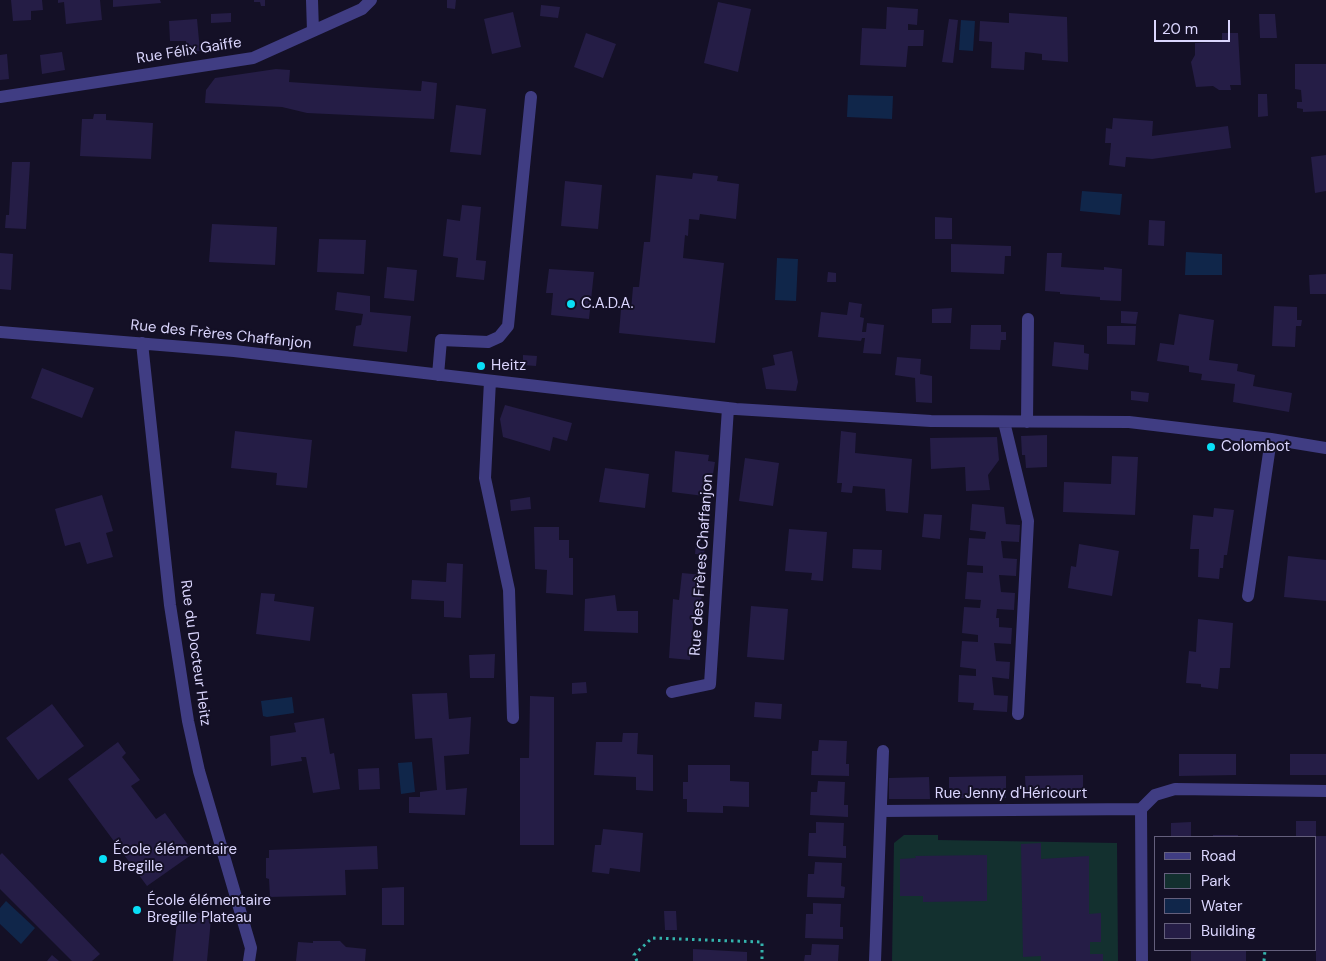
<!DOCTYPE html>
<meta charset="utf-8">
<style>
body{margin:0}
#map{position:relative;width:1326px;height:961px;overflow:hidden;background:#141026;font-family:"DM Sans",sans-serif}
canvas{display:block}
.legend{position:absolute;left:1154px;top:836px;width:162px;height:115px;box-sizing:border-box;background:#141026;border:1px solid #645f7c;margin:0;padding:6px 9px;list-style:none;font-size:15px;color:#dbd6fe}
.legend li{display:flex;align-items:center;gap:10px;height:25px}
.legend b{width:25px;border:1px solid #645f7c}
.scale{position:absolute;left:1154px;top:20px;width:76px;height:22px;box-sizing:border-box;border:2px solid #dbd6fe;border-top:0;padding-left:6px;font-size:15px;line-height:18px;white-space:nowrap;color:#dbd6fe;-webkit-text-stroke:4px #141026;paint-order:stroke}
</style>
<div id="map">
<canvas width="1326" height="961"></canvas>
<ul class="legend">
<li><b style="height:6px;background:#403d83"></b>Road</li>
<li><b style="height:14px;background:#13302f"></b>Park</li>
<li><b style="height:14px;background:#10264a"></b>Water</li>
<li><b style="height:14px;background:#251d46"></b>Building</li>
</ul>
<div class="scale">20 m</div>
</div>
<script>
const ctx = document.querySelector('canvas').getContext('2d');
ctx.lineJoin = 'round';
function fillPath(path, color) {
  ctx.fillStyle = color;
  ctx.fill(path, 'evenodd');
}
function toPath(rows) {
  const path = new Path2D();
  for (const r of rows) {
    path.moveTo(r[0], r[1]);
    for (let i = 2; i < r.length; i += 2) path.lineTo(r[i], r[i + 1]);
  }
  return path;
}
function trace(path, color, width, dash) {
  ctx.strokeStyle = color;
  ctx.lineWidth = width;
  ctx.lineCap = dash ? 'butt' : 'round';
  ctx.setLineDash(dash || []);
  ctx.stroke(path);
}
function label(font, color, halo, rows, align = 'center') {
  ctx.font = font + ' "DM Sans",sans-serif';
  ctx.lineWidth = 4;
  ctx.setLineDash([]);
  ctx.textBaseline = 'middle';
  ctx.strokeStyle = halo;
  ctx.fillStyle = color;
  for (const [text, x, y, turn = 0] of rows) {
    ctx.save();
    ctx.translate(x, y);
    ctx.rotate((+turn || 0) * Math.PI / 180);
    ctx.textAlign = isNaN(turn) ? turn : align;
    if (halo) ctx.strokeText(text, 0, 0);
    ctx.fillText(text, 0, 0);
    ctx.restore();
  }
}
fillPath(toPath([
 [904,835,938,835,938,840,1117,843,1118,961,892,961,894,843]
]), '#13302f');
fillPath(toPath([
 [961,20,975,21,973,51,959,50],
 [848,95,893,96,892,119,847,117],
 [1082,191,1122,194,1120,215,1080,211],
 [1186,252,1222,254,1222,275,1185,275],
 [777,258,798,259,796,301,775,300],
 [292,697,294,713,267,717,263,716,261,701],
 [412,762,415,792,401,794,398,763],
 [6,901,35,928,21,944,0,924,0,908]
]), '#10264a');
fillPath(toPath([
 [11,0,42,0,43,10,31,11,31,20,13,21],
 [58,0,100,0,102,20,66,24,64,2,58,3],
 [113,0,160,0,161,3,113,7],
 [254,0,265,0,265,6,261,6,260,2,254,2],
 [447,0,456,0,455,9,447,8],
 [718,2,751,9,738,72,704,63],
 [541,5,560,7,558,18,540,16],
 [887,7,918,9,917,25,908,24,908,30,924,30,923,46,908,46,906,67,860,65,862,28,886,29],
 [513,12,521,47,492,54,484,19],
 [231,13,231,22,211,23,211,14],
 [1009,13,1067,17,1068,62,1042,60,1042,54,1025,52,1024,70,991,68,992,42,979,41,980,21,1009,23],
 [1259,14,1275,14,1277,38,1260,38],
 [197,19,200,51,187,52,186,41,170,41,169,21],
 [949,19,958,20,953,63,942,62],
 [586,33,616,44,603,78,574,67],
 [1222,33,1238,33,1241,85,1230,85,1231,90,1219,90,1213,86,1196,87,1191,62,1195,55,1195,43,1222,42],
 [62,52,65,70,42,74,40,55],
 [7,54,9,79,0,80,0,55],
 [1295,64,1326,64,1326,111,1303,112,1303,109,1297,108,1297,102,1302,102,1301,90,1295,89],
 [276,69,290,70,289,82,421,91,422,81,437,83,434,119,307,113,282,107,205,103,206,90,215,78],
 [1258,94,1267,94,1268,116,1258,117],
 [456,105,486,109,481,155,450,152],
 [94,114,106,114,106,120,153,123,151,159,80,156,82,119,93,119],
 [1113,118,1153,121,1152,136,1228,126,1231,148,1152,159,1126,157,1125,167,1109,165,1111,143,1105,143,1106,128,1112,129],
 [1326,155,1326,191,1315,193,1311,157],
 [12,162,30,162,26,229,5,228,6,215,9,215],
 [693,173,718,176,717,181,739,184,736,219,700,214,699,220,689,219,688,236,685,235,683,258,724,263,715,343,619,333,621,309,631,310,633,287,639,287,644,242,650,242,656,175,692,179],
 [565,181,602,185,598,229,561,226],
 [462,205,481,207,476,260,486,261,484,280,456,277,458,258,443,256,447,219,460,221],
 [935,217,952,218,952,239,935,239],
 [1149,220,1165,221,1164,246,1148,245],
 [212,224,277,227,275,265,209,262],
 [319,239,366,240,364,274,317,272],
 [951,244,1011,246,1011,256,1005,256,1004,274,951,272],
 [0,253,13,254,11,290,0,289],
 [1047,253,1062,253,1061,267,1104,270,1104,267,1122,269,1121,301,1100,300,1100,297,1060,294,1060,292,1045,291],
 [387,267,417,270,414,301,384,298],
 [549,269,594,272,589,319,551,315,553,293,546,293],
 [828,272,836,273,836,282,827,282],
 [1326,274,1326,294,1310,294,1309,275],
 [337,292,370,296,370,312,411,316,407,352,353,346,356,326,361,325,363,314,335,310],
 [849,302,862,304,860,317,864,318,862,332,866,332,867,323,884,325,881,354,863,353,865,338,862,338,861,341,818,337,821,312,847,315],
 [1274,306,1297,307,1297,320,1302,320,1301,326,1296,326,1295,347,1272,346],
 [952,308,951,323,932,323,932,309],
 [1121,311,1138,312,1136,324,1121,323],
 [1179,314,1214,320,1209,360,1238,364,1237,371,1255,375,1253,386,1292,393,1289,412,1233,402,1235,384,1201,380,1202,374,1189,372,1189,366,1157,361,1160,343,1174,345],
 [971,325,1001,325,1001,332,1006,332,1006,340,1001,340,1000,350,970,349],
 [1107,326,1136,326,1135,345,1107,344],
 [1054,342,1084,345,1084,353,1089,354,1088,370,1052,366],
 [792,351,798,382,796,391,766,389,762,368,775,365,773,355],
 [523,355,537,356,536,366,523,365],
 [897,357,921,359,920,374,932,376,932,403,916,402,915,378,895,375],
 [42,368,94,388,82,418,31,398],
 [1131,391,1149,393,1148,402,1131,400],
 [505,405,572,423,567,441,553,437,550,451,503,437,500,419],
 [235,431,312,440,307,488,276,485,277,473,231,468],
 [841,431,856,433,855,453,912,459,908,513,886,511,885,489,853,486,852,493,841,492,842,483,837,483],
 [1047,435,1047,467,1026,468,1025,455,1022,455,1021,436],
 [997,437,999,460,988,475,990,490,966,491,965,467,931,469,930,438],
 [675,451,709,455,708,461,715,462,713,474,707,474,704,496,672,492],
 [1112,456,1138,457,1135,515,1063,512,1064,482,1111,484],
 [745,458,779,463,773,506,739,501],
 [605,468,649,474,645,508,599,502],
 [102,495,113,531,106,533,113,557,87,564,80,542,65,546,55,509],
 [530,497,531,509,511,511,510,500],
 [972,504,1004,507,1006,524,1020,525,1019,542,1001,541,1003,558,1017,559,1016,576,999,575,1001,592,1015,593,1014,610,997,609,996,618,999,618,999,627,1012,628,1011,644,994,643,996,661,1010,662,1009,679,992,677,994,695,1008,696,1007,712,973,710,974,703,958,702,959,675,976,676,976,669,960,667,962,641,978,642,978,635,962,633,964,607,980,608,981,600,965,599,967,572,983,573,983,566,967,565,969,538,985,539,986,532,970,530],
 [1214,508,1234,510,1227,555,1224,555,1223,568,1220,568,1219,579,1198,577,1199,549,1190,549,1193,515,1213,517],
 [924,514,942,515,940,539,922,537],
 [534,527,559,527,559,540,569,540,569,558,573,558,573,595,546,593,547,570,535,569],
 [789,529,827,532,823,581,811,580,812,573,785,571],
 [696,544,705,545,704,555,695,554],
 [1079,544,1119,551,1112,596,1068,588,1071,566,1076,567],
 [853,549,882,550,881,570,852,568],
 [1288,556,1326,560,1326,601,1284,597],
 [447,563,463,564,461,618,444,617,444,601,411,599,412,580,446,582],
 [682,573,704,575,701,602,695,602,690,660,669,658,673,599,679,600],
 [261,593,275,594,274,601,314,607,310,641,256,634],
 [615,595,617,611,638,611,638,633,584,631,585,599],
 [751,606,788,609,784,660,747,657],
 [1198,619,1233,623,1230,668,1220,668,1218,689,1201,687,1201,684,1186,683,1189,651,1196,652],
 [495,654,494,678,470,678,469,655],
 [586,682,587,693,572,694,572,683],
 [447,693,449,719,471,717,469,754,444,756,446,790,467,788,465,815,409,813,409,797,420,797,420,792,437,790,432,738,415,739,412,694],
 [530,696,554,697,554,845,520,845,520,758,529,758],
 [755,702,782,704,781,719,754,717],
 [52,704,84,746,38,780,6,738],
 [324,718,330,754,334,753,340,789,313,793,306,757,301,757,302,761,271,766,270,736,296,732,294,723],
 [623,733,638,733,637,754,653,755,653,791,636,790,636,777,594,775,596,742,622,742],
 [819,740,847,741,846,764,849,764,849,776,811,775,812,751,818,751],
 [118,742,126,753,122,757,140,780,131,786,156,819,165,813,194,853,147,886,68,779],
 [1179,754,1236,754,1236,775,1179,776],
 [1290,754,1326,754,1326,775,1290,775],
 [688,765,730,765,730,781,749,782,749,807,723,806,723,813,687,812,687,799,683,799,683,782,688,782],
 [379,768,380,789,359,790,358,769],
 [1083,775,1083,796,1026,797,1025,776],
 [1006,776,1006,798,949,798,949,777],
 [929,777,930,799,889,799,889,778],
 [818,781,845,782,844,805,848,805,848,817,810,815,811,792,817,792],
 [1296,821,1316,821,1316,836,1326,836,1326,961,1316,961,1315,837,1296,837],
 [816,822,844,823,843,846,846,846,846,858,808,856,809,833,816,833],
 [1191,822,1191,837,1171,837,1171,823],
 [603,829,643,833,640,872,610,868,609,874,592,872,595,845,601,845],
 [1213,835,1238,835,1238,837,1213,837],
 [1041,843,1041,859,1089,856,1089,914,1101,913,1101,942,1090,942,1090,954,1103,954,1103,961,1041,961,1041,956,1023,957,1021,844],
 [377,846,378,869,345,870,346,895,270,897,269,879,266,878,266,858,269,858,269,850],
 [2,853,100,954,92,961,72,961,0,889,0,855],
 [987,855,987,901,923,902,923,896,900,896,900,859,916,858,915,856],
 [815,862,842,863,841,886,845,887,844,898,807,897,808,874,814,874],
 [404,887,404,925,382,925,382,888],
 [813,903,841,904,840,927,843,927,843,939,805,938,806,914,813,914],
 [178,911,200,913,199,918,211,919,207,961,173,961],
 [664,911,676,911,677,930,665,930],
 [313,941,340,941,346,947,366,949,365,961,296,961,298,942,313,943],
 [812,944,839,945,838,961,804,961,805,955,811,955],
 [693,949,747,952,747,961,693,961],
 [1191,950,1246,950,1246,961,1191,961],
 [52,955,59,961,47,961]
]), '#251d46');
trace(toPath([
 [637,961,634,955,652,938,762,942,762,961],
 [1264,961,1265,950]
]), '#34b4ad', 3, [2.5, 4]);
trace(toPath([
 [312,0,313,31],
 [0,97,253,58,362,9,371,0],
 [0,332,234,351,736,409,931,421,1129,422,1271,439,1326,448],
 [142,343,170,605,188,721,199,771,251,948,249,961],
 [438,375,441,340,488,342,499,337,508,326,531,97],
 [490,381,485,478,509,590,513,718],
 [1004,422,1028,521,1018,714],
 [1027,422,1028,319],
 [1248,596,1271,439],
 [672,692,710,684,728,408],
 [1141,809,1142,961],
 [881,811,1141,809,1155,795,1175,789,1326,791],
 [875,961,883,751]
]), '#403d83', 12);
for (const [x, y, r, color] of [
 [571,304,5,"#09def6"],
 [481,366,5,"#09def6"],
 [1211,447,5,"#09def6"],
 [103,859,5,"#09def6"],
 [137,910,5,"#09def6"]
]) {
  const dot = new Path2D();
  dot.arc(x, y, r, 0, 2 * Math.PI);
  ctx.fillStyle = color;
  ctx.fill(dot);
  trace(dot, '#141026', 2);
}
label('15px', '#dbd6fe', '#141026', [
 ["Rue Félix Gaiffe",189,51,-9],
 ["Rue des Frères Chaffanjon",221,335,6],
 ["Rue des Frères Chaffanjon",702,565,-86],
 ["Rue du Docteur Heitz",195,653,82],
 ["Rue Jenny d'Héricourt",1011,794]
]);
label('15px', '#dbd6fe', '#141026', [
 ["C.A.D.A.",581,304],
 ["Heitz",491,366],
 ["Colombot",1221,447],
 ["École élémentaire",113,850],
 ["Bregille",113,867],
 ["École élémentaire",147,901],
 ["Bregille Plateau",147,918]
], 'left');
</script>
